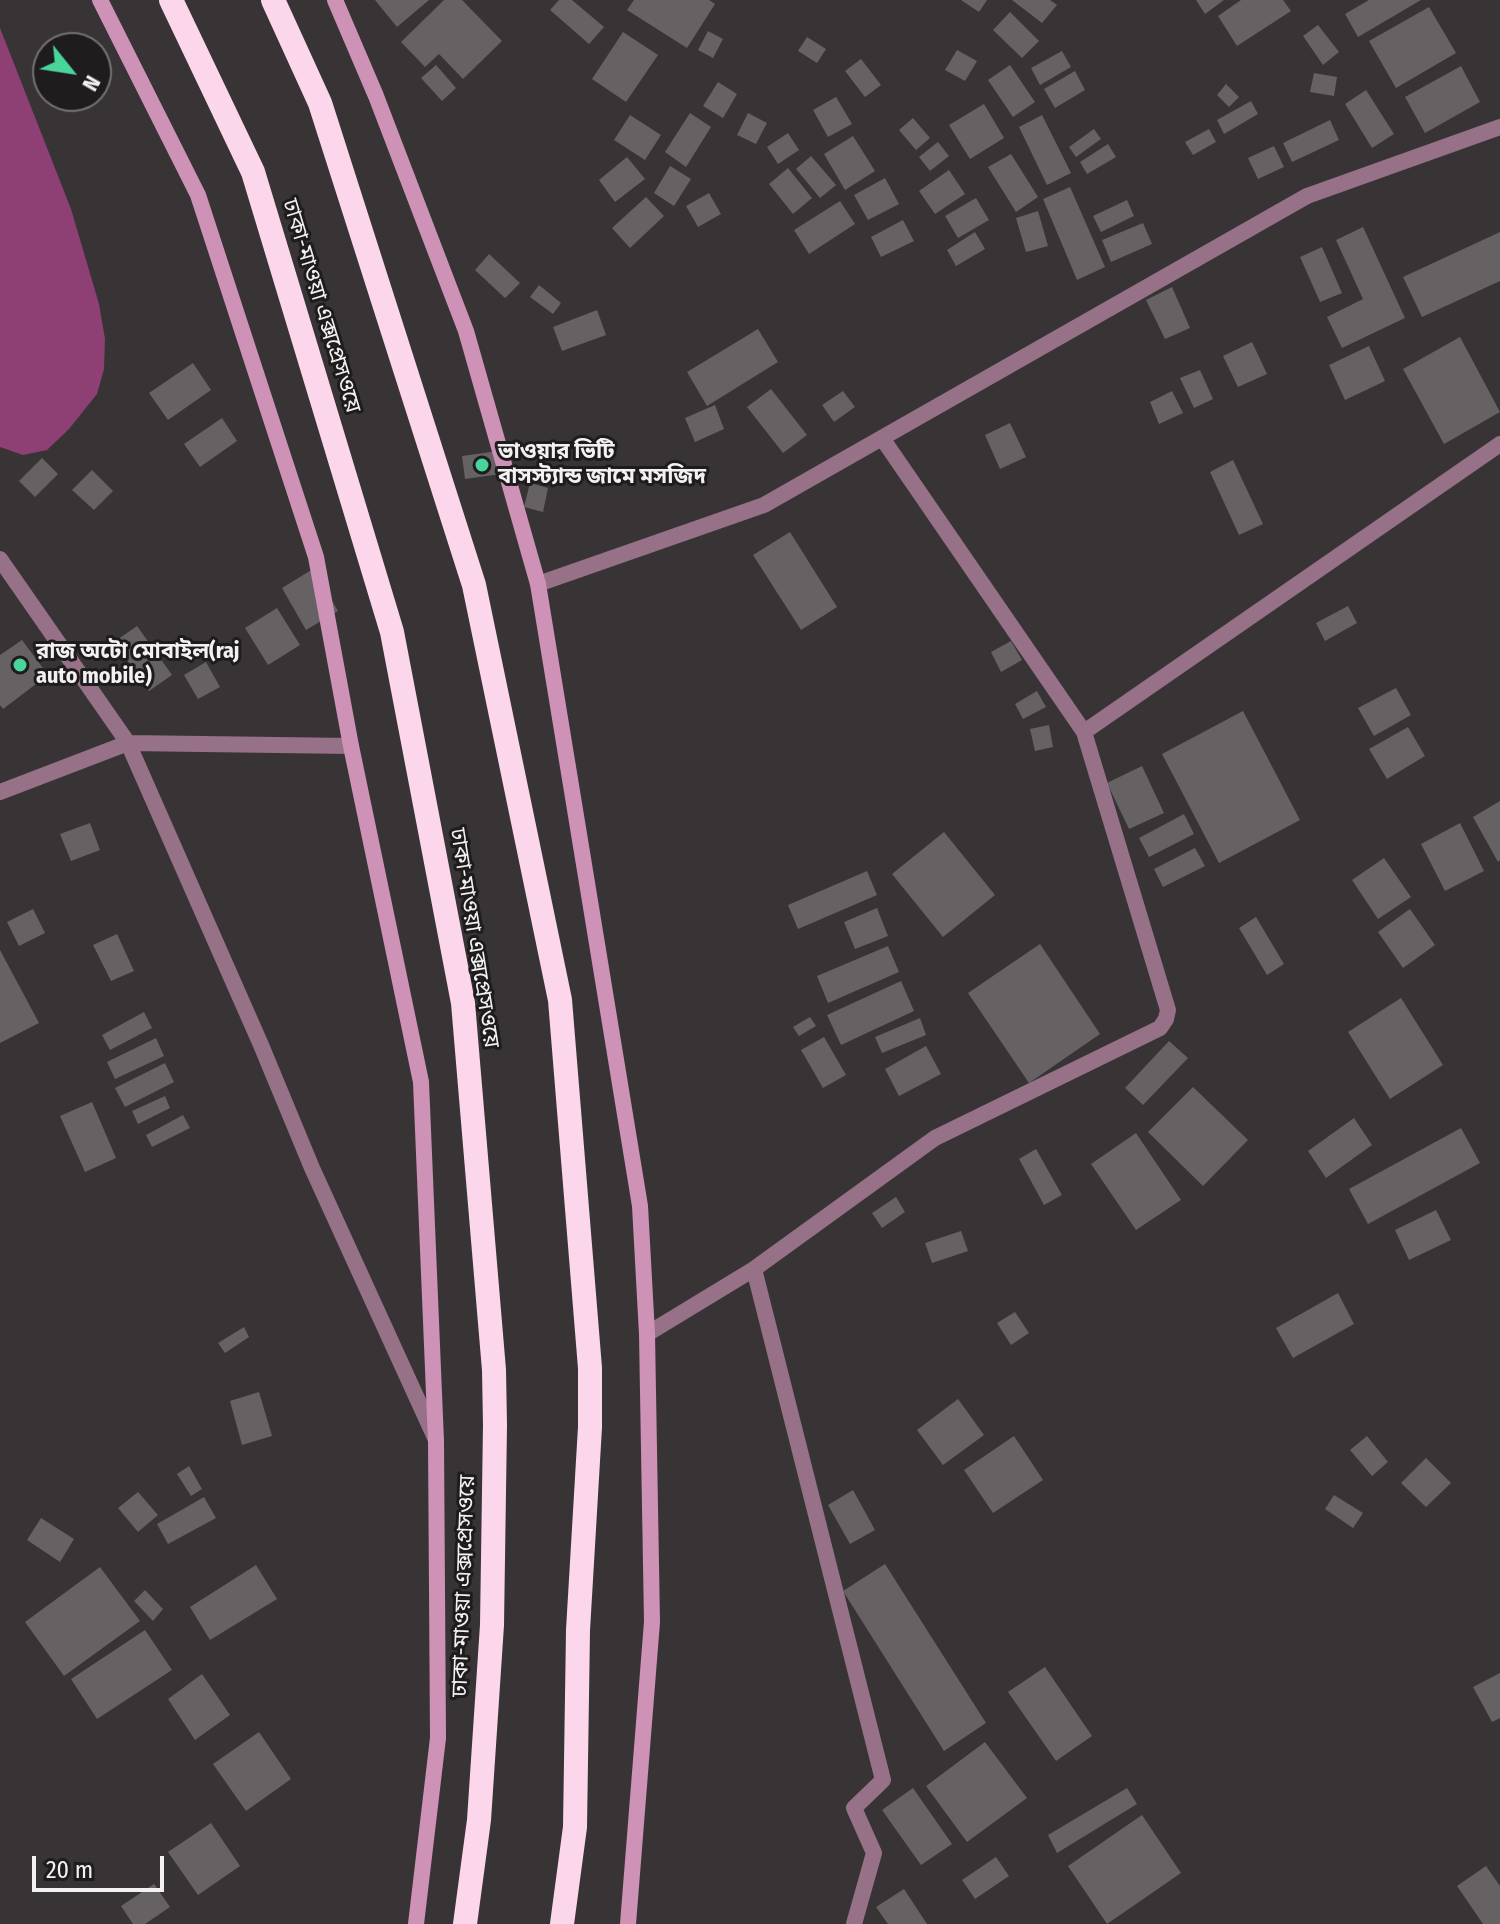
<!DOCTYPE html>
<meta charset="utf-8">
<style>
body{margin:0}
#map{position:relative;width:1500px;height:1924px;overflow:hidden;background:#383436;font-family:"Fira Sans Condensed",sans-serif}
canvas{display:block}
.north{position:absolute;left:32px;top:32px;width:80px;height:80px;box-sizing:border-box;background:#1e1c1d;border:2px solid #747173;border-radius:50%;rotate:120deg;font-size:22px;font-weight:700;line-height:32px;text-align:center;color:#f4f1f3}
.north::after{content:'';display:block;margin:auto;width:28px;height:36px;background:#49d49c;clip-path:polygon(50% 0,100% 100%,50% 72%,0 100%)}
.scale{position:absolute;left:32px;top:1856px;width:132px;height:36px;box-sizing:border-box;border:4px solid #f4f1f3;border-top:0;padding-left:10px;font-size:24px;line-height:28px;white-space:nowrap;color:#f4f1f3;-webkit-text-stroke:6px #1e1c1d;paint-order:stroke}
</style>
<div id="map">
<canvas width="1500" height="1924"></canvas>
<div class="north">N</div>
<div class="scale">20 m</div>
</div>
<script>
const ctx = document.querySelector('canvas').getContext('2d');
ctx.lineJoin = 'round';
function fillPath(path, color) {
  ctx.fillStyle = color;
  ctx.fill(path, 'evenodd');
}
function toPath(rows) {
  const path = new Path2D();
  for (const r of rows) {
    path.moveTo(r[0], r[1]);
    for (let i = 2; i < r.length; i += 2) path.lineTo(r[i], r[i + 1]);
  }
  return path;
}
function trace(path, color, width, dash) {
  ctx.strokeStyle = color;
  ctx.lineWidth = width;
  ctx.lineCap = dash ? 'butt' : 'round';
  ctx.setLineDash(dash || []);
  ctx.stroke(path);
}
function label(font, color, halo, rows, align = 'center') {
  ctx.font = font + ' "Fira Sans Condensed","Noto Sans Bengali",sans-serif';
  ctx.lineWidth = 6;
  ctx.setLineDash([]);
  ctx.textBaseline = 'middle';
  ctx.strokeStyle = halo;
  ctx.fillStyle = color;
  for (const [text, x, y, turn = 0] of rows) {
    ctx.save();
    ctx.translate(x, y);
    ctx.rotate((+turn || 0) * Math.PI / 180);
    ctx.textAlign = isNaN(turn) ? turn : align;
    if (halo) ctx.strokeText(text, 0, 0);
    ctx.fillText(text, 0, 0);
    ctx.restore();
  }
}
fillPath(toPath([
 [0,28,71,209,99,304,105,339,104,369,97,394,69,429,47,450,23,455,0,447]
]), '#8e3f73');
fillPath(toPath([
 [375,0,429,0,397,27],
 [444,0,462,0,502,41,463,79,439,54,425,67,401,42],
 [559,0,572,0,604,27,589,44,550,10],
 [634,0,709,0,715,4,687,48,627,10],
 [961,0,987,0,979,12],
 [1012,0,1050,0,1057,5,1042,23],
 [1196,0,1224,0,1205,14],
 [1241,0,1283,0,1291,11,1237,46,1218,16],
 [1369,0,1421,0,1358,37,1345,14],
 [1429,7,1456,53,1396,88,1369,41],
 [1010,12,1039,41,1022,58,993,30],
 [1318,25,1339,52,1323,65,1303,36],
 [708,31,723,39,713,58,698,50],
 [623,32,658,55,626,102,592,79],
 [807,37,826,49,817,63,798,51],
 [957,50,977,61,965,81,945,70],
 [1062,51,1071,67,1040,85,1031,68],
 [861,59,881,85,865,97,845,71],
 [436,65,456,88,442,101,421,78],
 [1010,65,1035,102,1013,117,988,80],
 [1461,66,1480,102,1425,133,1405,97],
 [1075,71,1085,90,1055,108,1044,89],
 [1314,73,1337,77,1334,96,1310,92],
 [718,82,737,94,723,118,703,106],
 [1226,84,1239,97,1229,107,1217,95],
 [1366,90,1394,134,1372,148,1345,104],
 [836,97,852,124,828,137,813,110],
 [1251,101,1258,114,1224,134,1217,120],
 [984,104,1004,138,970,159,949,125],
 [690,113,711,127,686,167,665,152],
 [748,113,767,123,756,144,737,135],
 [630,115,661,135,645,160,614,140],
 [1042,115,1071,173,1047,185,1019,127],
 [913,118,930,138,916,150,899,130],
 [1330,120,1339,140,1292,162,1283,143],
 [1094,129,1101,139,1076,157,1069,147],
 [1209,129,1216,142,1193,155,1185,142],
 [788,133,799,150,778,164,767,147],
 [853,136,875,171,845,190,824,154],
 [938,142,949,156,930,171,919,157],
 [1108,144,1116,157,1087,174,1080,162],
 [1274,146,1284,167,1258,179,1248,158],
 [1011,154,1038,197,1016,212,988,167],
 [811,156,836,185,820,198,796,169],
 [627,157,645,179,615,202,599,180],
 [670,166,691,179,674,206,654,193],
 [788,168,812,198,793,214,769,184],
 [949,170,965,194,935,214,919,191],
 [885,178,899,204,868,220,854,195],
 [1070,187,1105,267,1077,280,1043,199],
 [709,193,721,214,698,227,686,206],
 [646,197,664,216,630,248,612,228],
 [976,198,989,220,958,238,945,216],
 [1127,200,1134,216,1101,232,1093,216],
 [840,201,855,224,809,254,794,230],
 [1038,211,1048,246,1026,252,1016,218],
 [903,220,914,241,881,257,871,237],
 [1143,223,1152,244,1111,262,1102,240],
 [1363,227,1405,318,1342,348,1327,317,1363,299,1336,240],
 [975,232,985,249,956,266,947,250],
 [1500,232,1500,281,1422,317,1403,277],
 [1322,247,1342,293,1320,302,1300,257],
 [489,254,520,283,505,298,475,270],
 [539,285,561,303,553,314,530,297],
 [1172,287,1190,328,1165,339,1146,300],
 [597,310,606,335,562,351,553,327],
 [758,329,778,362,707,406,687,372],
 [1460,337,1500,412,1444,444,1403,369],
 [1252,342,1267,374,1238,387,1223,356],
 [1369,346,1385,381,1345,400,1329,365],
 [193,363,211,390,168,420,149,393],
 [1200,370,1213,399,1194,408,1180,378],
 [771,389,807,435,783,453,747,407],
 [843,391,855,407,834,422,822,405],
 [1172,391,1183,413,1159,424,1150,402],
 [715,405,724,429,695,442,685,418],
 [222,418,237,441,200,467,184,444],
 [1010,423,1026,457,1000,469,985,435],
 [498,451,501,474,465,479,462,456],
 [42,458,58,474,35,497,19,481],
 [1233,460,1263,524,1239,535,1210,472],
 [92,470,113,491,94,510,72,490],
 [530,483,548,488,543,512,524,507],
 [790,532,837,607,801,630,753,555],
 [313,569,338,611,306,630,282,588],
 [1348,606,1357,623,1325,641,1316,623],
 [277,608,300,645,268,665,245,628],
 [137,626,172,675,149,691,114,642],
 [22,640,48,675,3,709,0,705,0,655],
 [1011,641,1022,660,1001,672,991,652],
 [206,662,220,687,198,699,184,675],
 [1396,688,1411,715,1374,736,1358,708],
 [1037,691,1046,707,1023,719,1015,704],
 [1243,711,1300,820,1219,863,1162,754],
 [1049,725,1053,747,1035,751,1030,729],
 [1408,727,1425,756,1387,779,1369,749],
 [1142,766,1164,813,1129,829,1107,783],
 [1500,801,1500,860,1498,862,1473,817],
 [1184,814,1194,834,1149,857,1139,838],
 [90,823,100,850,71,861,60,834],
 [1460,823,1484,871,1445,891,1421,844],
 [944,832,995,895,943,937,892,874],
 [1195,848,1205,866,1163,887,1154,869],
 [1384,858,1411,897,1378,919,1352,880],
 [867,871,877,895,798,929,788,905],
 [877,908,888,936,855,949,844,922],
 [33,909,45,933,19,946,7,922],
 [1410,909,1435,945,1403,968,1378,932],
 [1256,917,1284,964,1267,975,1239,928],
 [117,934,134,971,111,981,93,945],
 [1040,944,1100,1034,1029,1083,968,993],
 [888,946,899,972,828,1003,817,976],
 [0,950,39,1023,0,1043],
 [901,981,914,1011,841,1045,827,1015],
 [1401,998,1443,1065,1390,1099,1348,1032],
 [144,1012,152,1028,110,1050,102,1035],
 [810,1017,816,1026,799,1036,793,1027],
 [920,1018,926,1035,882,1053,875,1037],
 [824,1037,846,1075,823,1088,801,1050],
 [156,1038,164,1056,115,1079,107,1062],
 [1169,1041,1188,1058,1143,1105,1125,1088],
 [926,1046,941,1074,899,1096,885,1069],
 [165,1063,174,1082,125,1107,115,1088],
 [1193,1087,1248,1140,1203,1186,1148,1132],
 [165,1096,170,1108,138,1124,132,1111],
 [92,1102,116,1158,85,1172,60,1116],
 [183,1115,190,1128,152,1147,146,1135],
 [1354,1118,1372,1145,1326,1178,1308,1151],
 [1461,1128,1480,1163,1368,1224,1349,1189],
 [1136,1133,1181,1200,1136,1230,1091,1164],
 [1036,1149,1062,1195,1044,1205,1019,1159],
 [896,1197,905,1212,882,1228,872,1213],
 [1436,1210,1451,1240,1409,1260,1395,1230],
 [961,1231,968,1251,932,1263,925,1243],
 [1338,1293,1354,1324,1293,1358,1276,1328],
 [1015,1312,1029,1333,1011,1345,997,1323],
 [244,1327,249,1337,225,1353,218,1343],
 [259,1392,272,1436,242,1445,230,1401],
 [958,1399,984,1435,943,1465,917,1430],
 [1014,1436,1043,1480,993,1513,964,1470],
 [1367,1436,1388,1462,1372,1476,1350,1450],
 [1426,1458,1451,1483,1426,1507,1401,1483],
 [189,1466,202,1489,191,1496,177,1474],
 [853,1490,875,1530,850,1544,828,1505],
 [138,1492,158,1515,138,1532,118,1508],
 [1334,1495,1363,1513,1353,1528,1325,1509],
 [204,1497,216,1518,168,1544,157,1524],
 [41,1518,74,1539,60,1562,27,1540],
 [885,1564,986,1723,944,1751,843,1591],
 [256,1565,277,1599,210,1640,190,1607],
 [100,1567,140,1621,64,1676,25,1622],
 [145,1590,163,1609,153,1621,134,1601],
 [145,1630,172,1670,97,1719,71,1679],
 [1045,1667,1092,1736,1056,1761,1008,1692],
 [1500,1673,1500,1718,1492,1722,1473,1687],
 [202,1674,230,1715,195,1740,168,1699],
 [259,1732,291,1779,246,1811,213,1764],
 [985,1742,1027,1798,967,1842,926,1786],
 [913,1788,952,1844,921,1865,882,1810],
 [1127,1788,1137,1804,1057,1853,1048,1835],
 [1142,1815,1181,1873,1107,1924,1068,1866],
 [211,1823,240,1866,198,1895,168,1852],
 [996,1857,1009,1876,975,1899,962,1880],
 [1486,1866,1500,1886,1500,1924,1483,1924,1457,1886],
 [154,1884,170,1907,145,1924,133,1924,121,1906],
 [904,1889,927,1924,888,1924,876,1907]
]), '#666163');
trace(toPath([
 [882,438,1084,732,1500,444],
 [0,559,128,743,261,1045,312,1168,436,1440],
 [538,584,764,505,1307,196,1500,127],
 [0,792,128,743,351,746],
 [754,1269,883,1780,854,1808,874,1853,854,1924],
 [647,1334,754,1269,935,1138,1160,1028,1166,1019,1168,1010,1084,732]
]), '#967187', 16);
trace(toPath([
 [100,0,198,195,316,557,351,746,421,1082,436,1441,438,1738,416,1924],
 [335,0,376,96,466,331,538,584,640,1206,647,1334,652,1622,628,1924]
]), '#cd92b5', 16);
trace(toPath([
 [171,0,253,172,392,632,463,1003,494,1370,495,1425,492,1625,479,1820,465,1924],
 [273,0,320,103,474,585,560,1000,590,1368,590,1427,578,1630,575,1827,562,1924]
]), '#fcd7ec', 24);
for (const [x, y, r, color] of [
 [482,465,8,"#49d49c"],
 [20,665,8,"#49d49c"]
]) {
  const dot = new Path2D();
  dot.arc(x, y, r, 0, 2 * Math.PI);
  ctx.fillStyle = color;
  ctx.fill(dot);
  trace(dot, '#1e1c1d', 3);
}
label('22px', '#f4f1f3', '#1e1c1d', [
 ["ঢাকা-মাওয়া এক্সপ্রেসওয়ে",321,306,73],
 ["ঢাকা-মাওয়া এক্সপ্রেসওয়ে",474,938,81],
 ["ঢাকা-মাওয়া এক্সপ্রেসওয়ে",464,1586,-88]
]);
label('bold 22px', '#f4f1f3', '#1e1c1d', [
 ["ভাওয়ার ভিটি",498,452],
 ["বাসস্ট্যান্ড জামে মসজিদ",498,477],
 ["রাজ অটো মোবাইল(raj",36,652],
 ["auto mobile)",36,677]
], 'left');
</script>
